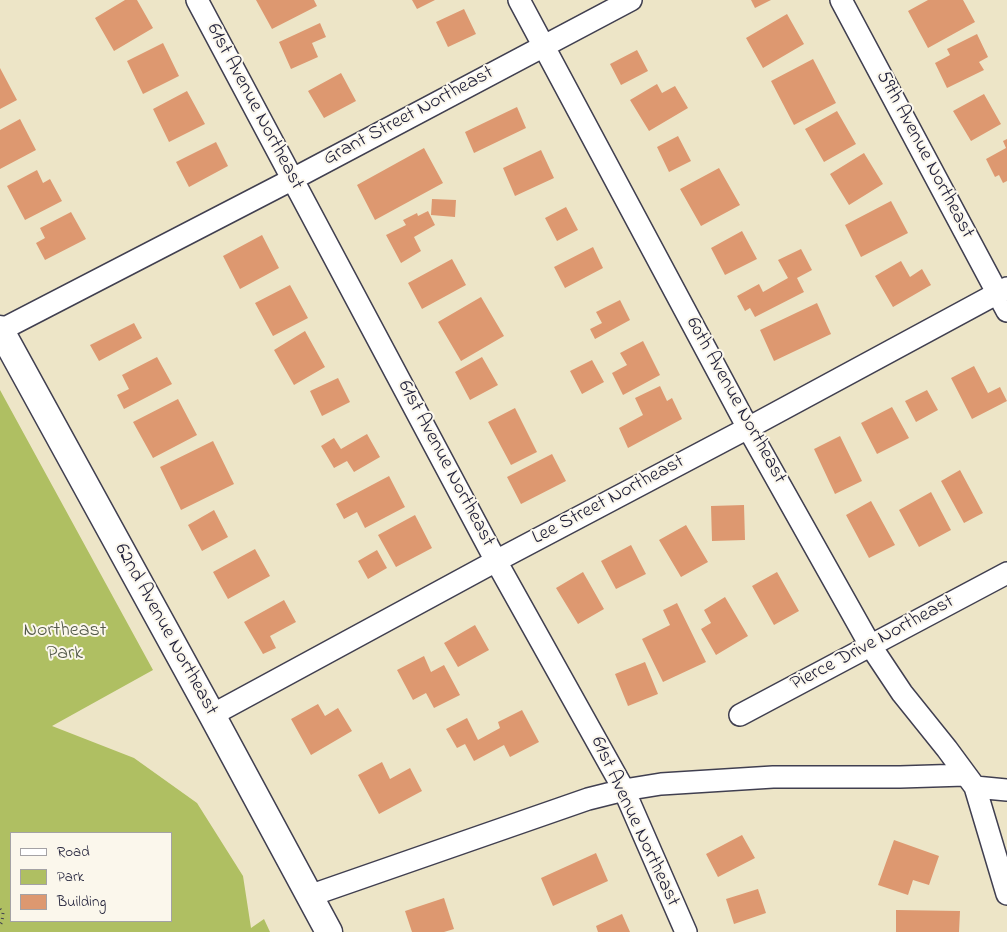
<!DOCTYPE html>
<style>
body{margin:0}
#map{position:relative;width:1007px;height:932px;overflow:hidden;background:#ede5c7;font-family:"Indie Flower",sans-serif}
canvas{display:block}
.legend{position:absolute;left:10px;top:832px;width:162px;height:90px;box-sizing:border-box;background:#fbf7ec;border:1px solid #a4a2a5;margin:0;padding:6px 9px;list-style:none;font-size:15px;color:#22223b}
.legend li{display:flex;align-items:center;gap:10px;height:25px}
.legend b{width:25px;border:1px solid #a4a2a5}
</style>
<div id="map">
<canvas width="1007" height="932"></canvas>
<ul class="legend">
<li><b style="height:6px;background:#fff"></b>Road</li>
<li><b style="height:14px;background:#afbf62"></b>Park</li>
<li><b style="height:14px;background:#dd9870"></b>Building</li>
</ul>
</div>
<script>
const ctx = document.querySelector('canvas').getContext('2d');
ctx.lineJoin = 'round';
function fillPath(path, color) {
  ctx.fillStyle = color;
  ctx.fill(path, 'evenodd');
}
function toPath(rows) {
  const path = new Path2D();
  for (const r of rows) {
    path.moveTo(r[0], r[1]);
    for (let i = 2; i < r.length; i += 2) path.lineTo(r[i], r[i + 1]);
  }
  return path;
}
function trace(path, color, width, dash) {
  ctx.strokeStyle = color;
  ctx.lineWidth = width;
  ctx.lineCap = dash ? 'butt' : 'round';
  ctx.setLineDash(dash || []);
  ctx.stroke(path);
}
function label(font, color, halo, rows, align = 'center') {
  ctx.font = font + ' "Indie Flower",sans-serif';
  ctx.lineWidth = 4;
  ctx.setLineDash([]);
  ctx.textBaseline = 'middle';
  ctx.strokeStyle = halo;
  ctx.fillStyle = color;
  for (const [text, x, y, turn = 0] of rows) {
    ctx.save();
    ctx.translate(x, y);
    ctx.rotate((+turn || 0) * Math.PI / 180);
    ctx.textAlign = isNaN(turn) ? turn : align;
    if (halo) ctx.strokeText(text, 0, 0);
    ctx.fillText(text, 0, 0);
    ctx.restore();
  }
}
fillPath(toPath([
 [0,390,153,670,52,726,134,758,197,803,243,876,251,928,264,919,270,932,0,932],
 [11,833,171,833,171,921,11,921]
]), '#afbf62');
fillPath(toPath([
 [125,0,137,0,153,28,114,51,95,18],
 [256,0,314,0,317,6,272,29],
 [412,0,435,0,417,9],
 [751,0,771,0,755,8],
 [928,0,963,0,975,22,928,48,908,11],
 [464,9,476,34,448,47,436,22],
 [787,14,804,44,763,68,746,38],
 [320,23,326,37,312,43,318,57,291,69,279,42],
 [977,34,988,57,979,62,984,70,947,88,935,63,950,55,947,49],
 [163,43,179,76,143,94,127,61],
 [637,50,648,71,621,85,610,64],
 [813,59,836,103,794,125,771,81],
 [0,68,17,100,0,109],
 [341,73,356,101,324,118,308,91],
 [657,84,662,93,675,86,688,108,649,131,630,100],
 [187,91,205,124,169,142,153,109],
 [984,94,1001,124,971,141,953,111],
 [517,107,526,128,474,153,465,132],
 [837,111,856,144,824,162,805,129],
 [20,119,36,150,0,169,0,130],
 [678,136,691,161,669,172,657,147],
 [1007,139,1007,181,1003,183,999,175,995,177,986,159,1006,148,1003,141],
 [216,142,228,166,189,187,176,162],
 [424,148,443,183,375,220,357,185],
 [541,150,554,178,515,196,503,168],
 [864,153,883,184,849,205,830,174],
 [719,168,740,205,701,226,680,189],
 [37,170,43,183,50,179,62,201,25,220,7,186],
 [432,199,456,200,455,217,431,215],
 [891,201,908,233,861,257,845,225],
 [566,207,578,230,557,241,545,218],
 [428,211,435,225,414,237,421,251,401,263,386,235,406,225,403,220,417,213,418,216],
 [71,212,86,239,45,260,36,243,45,238,40,228],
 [742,231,757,259,725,275,711,248],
 [262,235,279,268,240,289,223,256],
 [593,247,603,268,565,288,554,267],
 [801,249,812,270,797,278,804,292,755,317,750,308,745,311,737,296,759,284,763,292,788,278,778,260],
 [452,259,466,285,422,309,408,283],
 [901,261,910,277,922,269,931,285,893,307,875,276],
 [290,285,308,318,273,336,255,303],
 [481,297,504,336,461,361,438,322],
 [620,300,630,320,595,339,590,329,602,323,596,312],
 [817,303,831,334,774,361,760,330],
 [134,323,142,338,99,361,90,345],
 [305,331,325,367,294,385,274,350],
 [643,341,660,375,623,395,612,373,627,365,620,353],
 [157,357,172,384,124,409,117,395,129,389,122,375],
 [482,357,498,385,470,400,455,372],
 [592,360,604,382,582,394,570,371],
 [974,366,988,393,1000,387,1007,401,972,419,951,378],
 [338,378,350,402,322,416,310,391],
 [660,386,667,401,672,398,682,419,628,448,619,428,643,415,635,398],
 [927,390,938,410,916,422,905,401],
 [178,399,197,435,153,458,133,422],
 [892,407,909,438,877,454,861,423],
 [515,408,537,452,511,465,488,422],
 [367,434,380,457,354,472,347,461,334,468,321,446,334,438,341,449],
 [840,436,862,481,835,494,814,449],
 [213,441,234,484,181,510,160,467],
 [552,454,566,481,521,504,507,477],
 [960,470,983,513,964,523,941,481],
 [389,476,405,507,365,528,357,512,344,519,336,504],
 [931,492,951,530,919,547,899,510],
 [871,501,895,545,869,558,846,515],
 [744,505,745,540,712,541,711,506],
 [214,510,228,537,202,551,188,525],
 [415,515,432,548,396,567,378,535],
 [686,525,708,562,681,577,659,540],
 [631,545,646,574,616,589,601,561],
 [255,549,270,576,228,599,213,572],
 [377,550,387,568,368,579,358,561],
 [583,572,604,609,578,624,556,588],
 [777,572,799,611,774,625,752,586],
 [725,597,748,636,716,655,701,629,711,623,704,610],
 [284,600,296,622,270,636,276,648,263,654,244,622],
 [677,603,706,662,663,682,642,639,670,625,663,610],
 [475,625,489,650,458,667,444,643],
 [424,656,431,672,444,665,460,695,434,708,426,693,413,700,397,670],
 [645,662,658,694,628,706,615,674],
 [318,704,325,716,338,708,352,731,311,755,291,719],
 [522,710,539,742,510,757,504,745,474,761,465,744,457,748,446,729,467,718,478,740,500,728,498,722],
 [382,762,390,779,410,768,422,791,379,814,358,775],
 [742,835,755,858,718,877,706,854],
 [894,840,939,856,929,885,913,880,908,895,878,885],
 [596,853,608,881,553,906,541,878],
 [758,889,766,913,734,924,726,899],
 [444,898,454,929,444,932,412,932,405,911],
 [896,910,960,911,959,932,896,932],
 [622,914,630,932,598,932,596,926]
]), '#dd9870');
const minor = toPath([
 [197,0,496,561,624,790,686,932],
 [519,0,748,428,870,645,902,693,947,749,975,787,1007,894],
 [841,0,1007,311],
 [1,330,293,179,631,0],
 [212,715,496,561,748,428,1007,288],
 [740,715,1007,573],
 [975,787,1007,790],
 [309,896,588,799,624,790,661,784,773,777,900,777,965,775]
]);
const tertiary = toPath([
 [0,329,212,715,329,932]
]);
trace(minor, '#403f50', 24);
trace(tertiary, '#403f50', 29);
trace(toPath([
 [0,909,3,913,2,922,0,925]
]), '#403f50', 3, [1, 4]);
trace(minor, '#fff', 21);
trace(tertiary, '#fff', 26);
label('20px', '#22223b', '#fbf7ec', [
 ["61st Avenue Northeast",254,107,62],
 ["Grant Street Northeast",409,117,-28],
 ["59th Avenue Northeast",924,155,62],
 ["60th Avenue Northeast",735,401,61],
 ["61st Avenue Northeast",445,464,62],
 ["Lee Street Northeast",609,501,-28],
 ["62nd Avenue Northeast",165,630,61],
 ["Pierce Drive Northeast",873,644,-28],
 ["61st Avenue Northeast",634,822,65]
]);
label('20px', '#535949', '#fbf7ec', [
 ["Northeast",65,632],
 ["Park",65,655]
]);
</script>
